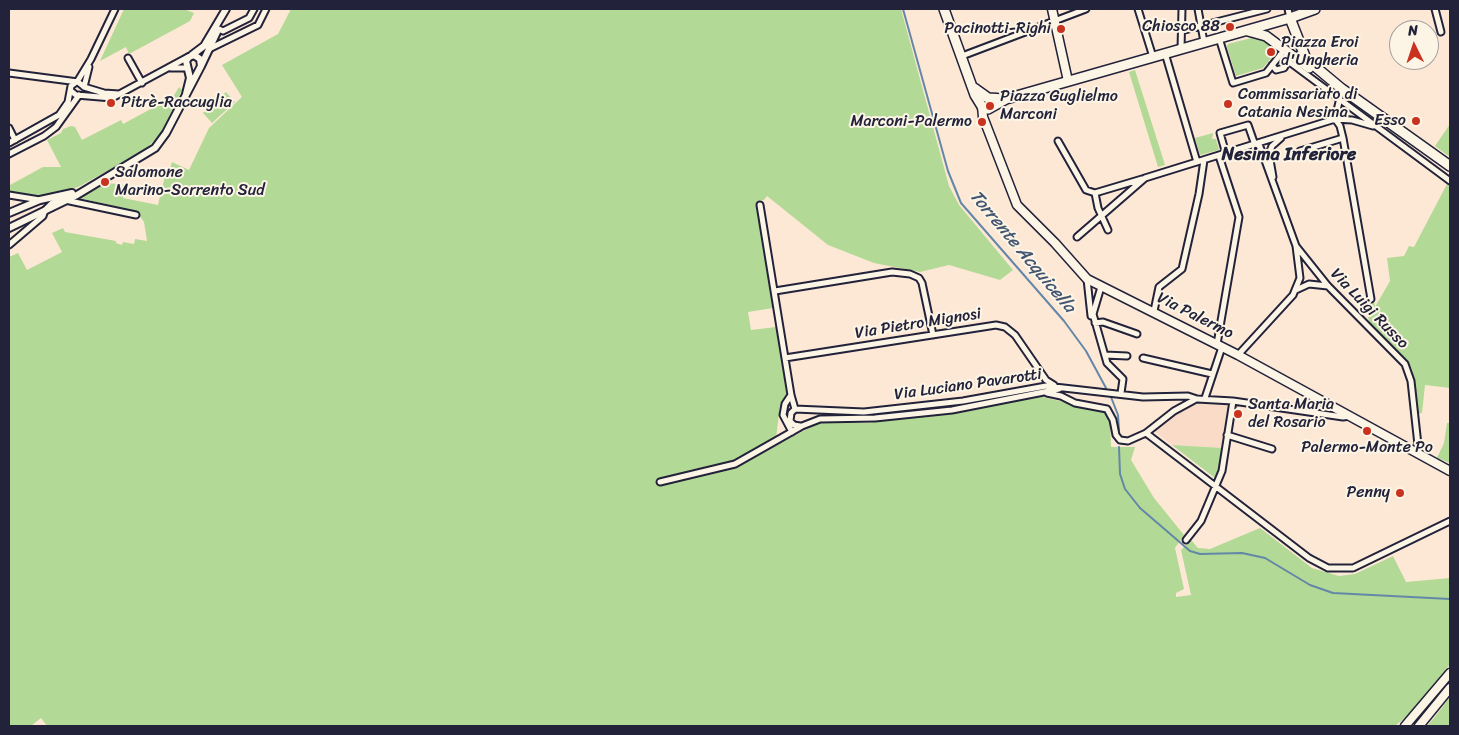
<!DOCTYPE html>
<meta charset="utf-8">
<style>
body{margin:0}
#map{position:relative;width:1459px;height:735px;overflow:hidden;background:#fde8d5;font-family:Sriracha,sans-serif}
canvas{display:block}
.frame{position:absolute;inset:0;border:10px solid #22223b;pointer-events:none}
.north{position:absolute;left:1389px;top:20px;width:50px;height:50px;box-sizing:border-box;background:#fcf5e5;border:1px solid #a5a1a1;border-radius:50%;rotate:356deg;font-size:14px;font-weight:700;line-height:20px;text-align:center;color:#22223b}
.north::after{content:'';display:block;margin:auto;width:18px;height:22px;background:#c8321e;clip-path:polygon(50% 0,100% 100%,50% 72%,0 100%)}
</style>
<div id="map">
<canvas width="1459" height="735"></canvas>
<div class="frame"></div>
<div class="north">N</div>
</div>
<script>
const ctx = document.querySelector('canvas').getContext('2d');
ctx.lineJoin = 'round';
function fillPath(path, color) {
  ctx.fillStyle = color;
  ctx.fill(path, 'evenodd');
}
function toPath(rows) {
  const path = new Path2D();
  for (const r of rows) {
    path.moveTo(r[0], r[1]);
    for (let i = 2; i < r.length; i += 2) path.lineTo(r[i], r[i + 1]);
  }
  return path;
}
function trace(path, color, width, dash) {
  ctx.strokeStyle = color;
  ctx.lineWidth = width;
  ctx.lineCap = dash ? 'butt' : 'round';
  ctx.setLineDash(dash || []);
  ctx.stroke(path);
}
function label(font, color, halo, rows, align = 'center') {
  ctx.font = font + ' Sriracha,sans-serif';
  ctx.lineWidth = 4;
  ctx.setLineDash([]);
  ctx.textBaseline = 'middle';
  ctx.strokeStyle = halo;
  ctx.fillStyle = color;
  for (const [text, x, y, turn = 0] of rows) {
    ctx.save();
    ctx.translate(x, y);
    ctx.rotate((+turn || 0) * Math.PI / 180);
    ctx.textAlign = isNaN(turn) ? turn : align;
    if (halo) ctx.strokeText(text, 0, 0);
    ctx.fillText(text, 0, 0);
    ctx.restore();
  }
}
fillPath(toPath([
 [1206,402,1229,403,1223,448,1172,445,1153,430,1189,406]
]), '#f9dbc7');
fillPath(toPath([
 [124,9,184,9,194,13,190,21,129,54,126,47,100,61],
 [291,9,901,9,949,186,959,205,1013,270,1000,280,949,265,920,272,874,263,828,245,767,196,764,200,758,201,773,308,748,312,751,330,776,327,787,396,780,406,776,438,767,443,770,449,822,421,869,423,907,416,965,412,979,407,1038,396,1103,411,1110,421,1111,447,1135,447,1131,460,1154,498,1184,535,1175,548,1184,589,1176,593,1176,597,1191,595,1181,550,1191,540,1198,548,1210,549,1260,528,1312,568,1339,576,1355,574,1393,556,1406,582,1450,578,1450,664,1413,711,1395,726,47,726,41,718,31,726,9,726,9,257,18,253,27,270,62,252,52,233,63,228,65,232,116,241,116,243,122,245,123,242,134,244,135,239,147,241,144,222,136,211,79,198,108,183,125,185,123,198,158,205,165,176,168,176,172,162,189,170,209,128,242,97,222,65,278,34],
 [1255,37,1266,41,1277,51,1263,68,1236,76,1227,47,1228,44],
 [1135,70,1165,165,1158,167,1129,72],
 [179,87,182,90,161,133,145,150,80,186,62,193,35,196,9,192,10,185,43,167,61,167,47,140,61,133,63,129,71,126,75,127,82,140,121,120,123,124,173,97],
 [226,92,235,102,212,123,203,113],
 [1450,124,1450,157,1435,146],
 [1213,133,1212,139,1216,139,1219,150,1200,155,1195,138],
 [1447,184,1450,187,1450,388,1425,385,1422,413,1417,414,1412,369,1406,359,1370,323,1365,309,1374,300,1375,307,1390,281,1387,258,1404,256,1409,246,1414,247],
 [1447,423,1450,423,1450,463,1437,458,1444,443],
 [1172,445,1223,448,1217,479,1215,478],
 [1450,697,1450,726,1427,726,1434,718]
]), '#b2d995');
trace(toPath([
 [903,9,948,171,961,203,1064,321,1086,351,1106,388],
 [1111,397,1118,415,1119,430],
 [1119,447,1120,474,1125,489,1140,508,1190,551,1200,554,1242,553,1265,558,1310,585,1333,593,1450,599]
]), '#6487a8', 2);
const minor = toPath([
 [1138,9,1153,57],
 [1198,9,1204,42],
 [1288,9,1290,18],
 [1435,9,1441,32],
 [219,29,223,31,249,18,254,9],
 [1181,31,1267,9],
 [1219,38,1233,83,1266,73,1281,54],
 [209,49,258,25,266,9],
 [1181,49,1182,9],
 [1165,53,1197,162],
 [1280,55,1450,181],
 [962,56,1086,9],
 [128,58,142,83],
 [1272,65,1276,70,1284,68,1288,61],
 [171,68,187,68],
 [9,73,78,82,83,86],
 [77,82,91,59,115,9],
 [84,87,104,93,119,94],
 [84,87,89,67],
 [71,91,76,95,112,98,188,57],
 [1335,119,1340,126,1343,138,1371,299],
 [1335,119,1352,120,1373,126],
 [9,128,15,140],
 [1058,141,1086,190,1095,193,1142,179],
 [9,143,59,115,68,102,71,86,75,83],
 [1300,151,1343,138],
 [9,154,44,136,56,127,79,95],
 [1226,154,1220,133,1248,125,1255,145],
 [1273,177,1269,154,1272,146,1281,138],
 [1095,193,1098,208,1108,230],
 [9,195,40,200],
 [65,200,136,215],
 [760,205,791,395,795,409],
 [1077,237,1145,178,1335,119,1342,89],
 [9,245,43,216,45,210,52,203,68,195],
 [1296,246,1328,286,1405,364,1411,381,1419,454],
 [1087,279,1091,316],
 [1101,287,1093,314,1107,363,1123,379,1121,393],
 [1296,290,1309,284,1328,286],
 [775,291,892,272,910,274,919,278,922,283,933,335],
 [1154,311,1159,287,1182,269,1199,194,1204,160],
 [1095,323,1103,322,1137,334],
 [1217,344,1239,217,1219,156],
 [1105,355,1127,356],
 [1238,355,1293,295,1300,278,1296,246,1259,144],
 [785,358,996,325,1005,327,1015,335,1046,380,1054,385],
 [1143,358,1212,374],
 [1047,393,1061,396,1075,403,1107,409,1113,420,1116,435,1120,440,1128,441,1146,433,1174,411,1196,399],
 [791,395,785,404,783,415,792,432],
 [1205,398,1222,347],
 [795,409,864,412,963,401,1046,386,1143,397,1188,396,1197,399,1233,401,1343,417,1350,416],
 [795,409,791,413,790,421,794,425,800,426],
 [1146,433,1309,558,1328,568,1353,568,1450,521],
 [1227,435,1272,449],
 [660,482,735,464,802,426,820,419,875,418,952,410,1059,389],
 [1186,540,1201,521,1222,471,1233,401]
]);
const tertiary = toPath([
 [192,55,204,46,226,9],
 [201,66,218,30],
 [9,213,40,200,72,193],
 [9,228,77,195,155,148,166,133,201,66,200,59,194,55,189,57,186,61,190,78,186,94]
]);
const secondary = toPath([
 [1052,9,1068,81],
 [982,106,983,117,1017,205,1055,243,1087,279,1238,355,1450,471],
 [1405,726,1450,673],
 [1419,726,1450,688]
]);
const primary = toPath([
 [944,9,975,95,983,108,988,109,1006,99,1290,18,1315,9],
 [1290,18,1306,59,1342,89,1450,166],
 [1248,31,1266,36,1309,68],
 [974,88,988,98,1005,99]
]);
trace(minor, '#22223b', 9);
trace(tertiary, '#22223b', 10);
trace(secondary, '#22223b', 11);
trace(primary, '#22223b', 12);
trace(minor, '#fcf5e5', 5);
trace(tertiary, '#fcf5e5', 6);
trace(secondary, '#fcf5e5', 8);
trace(primary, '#fcf5e5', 9);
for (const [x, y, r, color] of [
 [1230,27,5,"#c8321e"],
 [1061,29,5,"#c8321e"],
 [1271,52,5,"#c8321e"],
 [111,103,5,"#c8321e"],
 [1228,104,5,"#c8321e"],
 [990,106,5,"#c8321e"],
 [1416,121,5,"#c8321e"],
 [982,122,5,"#c8321e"],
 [105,182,5,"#c8321e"],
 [1238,414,5,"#c8321e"],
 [1367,431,5,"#c8321e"],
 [1400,493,5,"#c8321e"]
]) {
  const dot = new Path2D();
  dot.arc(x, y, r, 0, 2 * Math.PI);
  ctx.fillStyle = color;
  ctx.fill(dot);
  trace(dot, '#fcf5e5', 2);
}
label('16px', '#22223b', '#fcf5e5', [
 ["Chiosco 88",1220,27,"right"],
 ["Pacinotti-Righi",1051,29,"right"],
 ["Piazza Eroi",1281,43],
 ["d'Ungheria",1281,61],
 ["Commissariato di",1238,95],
 ["Catania Nesima",1238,113],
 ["Piazza Guglielmo",1000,97],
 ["Marconi",1000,115],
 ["Pitrè-Raccuglia",121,103],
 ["Esso",1406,121,"right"],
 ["Marconi-Palermo",972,122,"right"],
 ["Salomone",115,173],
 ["Marino-Sorrento Sud",115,191],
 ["Santa Maria",1248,405],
 ["del Rosario",1248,423],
 ["Palermo-Monte Po",1367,448,"center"],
 ["Penny",1390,493,"right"]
], 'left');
label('16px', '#22223b', '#fcf5e5', [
 ["Via Luigi Russo",1369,309,46],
 ["Via Palermo",1195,316,27],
 ["Via Pietro Mignosi",918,324,-9],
 ["Via Luciano Pavarotti",968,385,-8]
]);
label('bold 18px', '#22223b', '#fcf5e5', [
 ["Nesima Inferiore",1289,155]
]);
label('italic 18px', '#435571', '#fcf5e5', [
 ["Torrente Acquicella",1022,252,50]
]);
</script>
